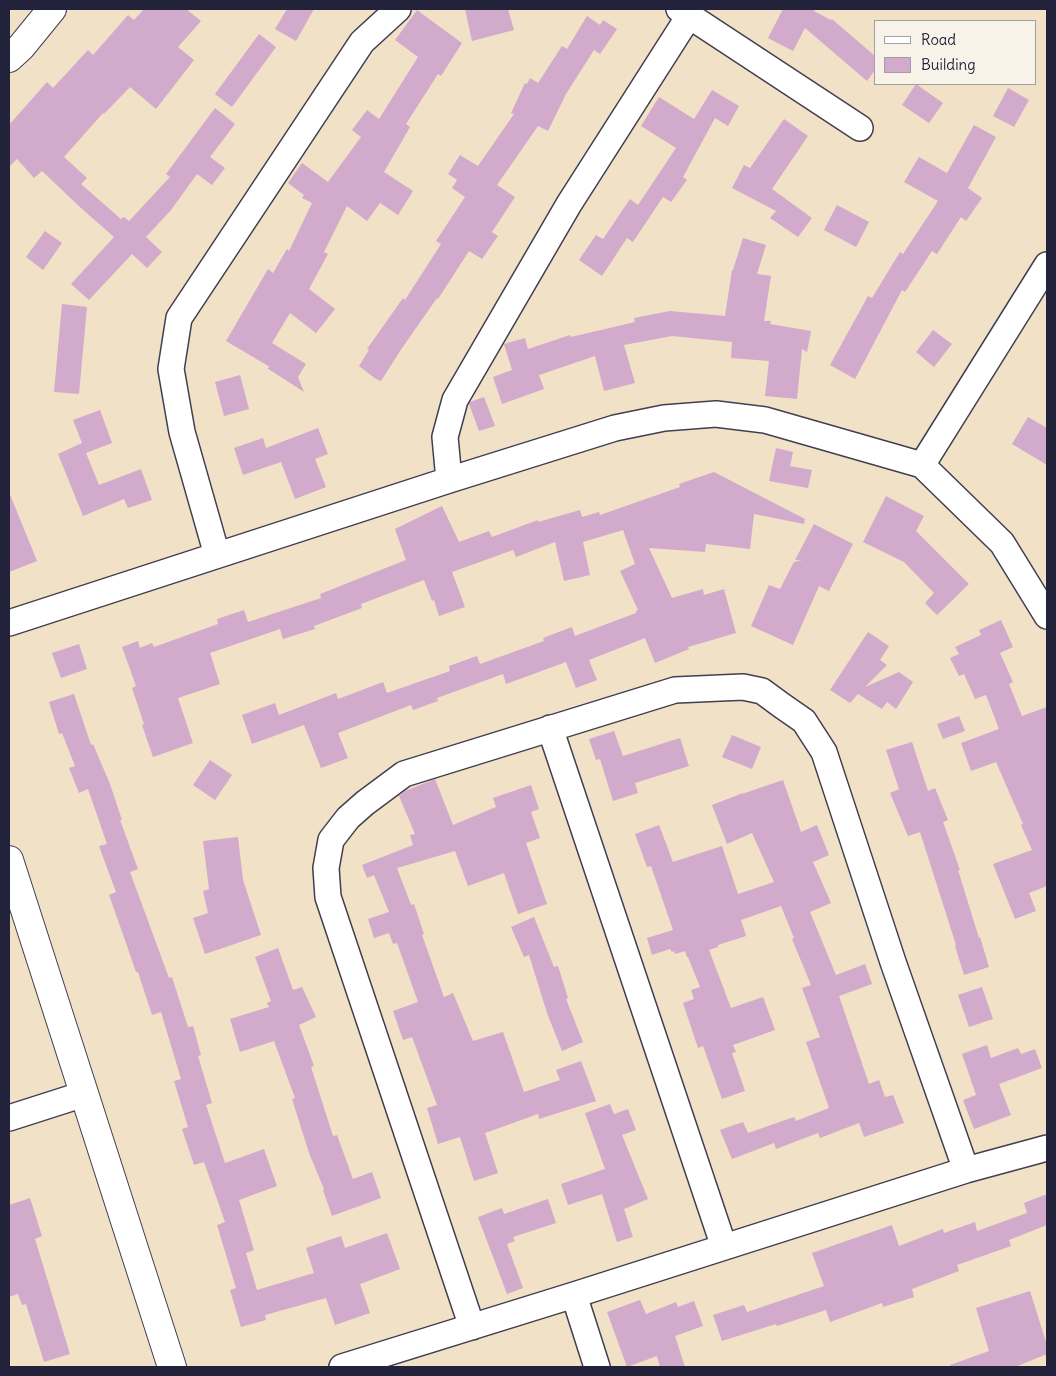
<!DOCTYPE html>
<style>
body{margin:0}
#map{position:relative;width:1056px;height:1376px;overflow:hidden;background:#f1e1c6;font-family:Delius,sans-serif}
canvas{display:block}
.frame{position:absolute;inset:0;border:10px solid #22223b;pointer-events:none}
.legend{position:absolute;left:874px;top:20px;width:162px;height:65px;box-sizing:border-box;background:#f7f3e8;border:1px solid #a29fa3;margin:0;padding:6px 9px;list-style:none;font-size:15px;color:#22223b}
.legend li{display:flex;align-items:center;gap:10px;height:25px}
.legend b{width:25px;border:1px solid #a29fa3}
</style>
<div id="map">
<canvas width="1056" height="1376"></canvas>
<div class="frame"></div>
<ul class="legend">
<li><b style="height:6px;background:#fff"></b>Road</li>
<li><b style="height:14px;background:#d2aacc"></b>Building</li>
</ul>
</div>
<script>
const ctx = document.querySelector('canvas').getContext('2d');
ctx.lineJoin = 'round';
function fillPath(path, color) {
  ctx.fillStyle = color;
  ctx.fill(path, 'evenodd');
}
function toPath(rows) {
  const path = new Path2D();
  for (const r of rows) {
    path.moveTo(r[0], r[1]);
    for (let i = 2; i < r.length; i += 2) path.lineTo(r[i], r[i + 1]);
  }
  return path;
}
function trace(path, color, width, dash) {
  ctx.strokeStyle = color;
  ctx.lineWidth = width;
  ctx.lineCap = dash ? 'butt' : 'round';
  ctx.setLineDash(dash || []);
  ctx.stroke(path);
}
fillPath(toPath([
 [144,9,186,9,201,21,178,47,194,60,156,109,130,87,104,114,103,113,64,157,87,178,81,184,121,219,124,217,129,221,170,177,166,174,215,108,235,124,210,157,225,168,212,185,197,174,171,210,146,237,162,252,147,268,132,254,89,300,71,284,114,237,81,208,42,171,34,178,17,159,9,167,9,125,47,82,53,88,88,50,93,55,128,15,134,20],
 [287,9,314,9,296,41,275,29],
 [465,9,508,9,514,30,472,41],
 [783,9,815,9,814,11,831,20,832,19,875,56,875,70,867,81,805,28,793,51,768,38],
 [417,10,462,43,441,76,438,74,406,124,410,127,384,172,413,191,398,215,380,203,367,221,347,206,324,252,328,254,309,289,335,309,316,333,290,313,272,343,306,364,298,377,304,392,267,368,270,367,226,341,268,269,273,273,287,249,289,251,312,203,302,198,304,195,288,183,302,163,328,182,361,137,352,130,367,110,379,119,418,57,395,40],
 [587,16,600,25,603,20,617,29,600,54,594,50,566,94,548,131,538,126,497,185,515,197,492,232,498,236,482,259,469,251,438,299,437,298,400,351,381,381,376,379,359,366,369,350,367,349,403,298,405,300,441,244,436,241,465,197,452,188,457,180,448,174,460,155,478,166,514,114,511,113,525,83,527,84,530,78,538,83,562,46,567,49],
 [259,34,276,47,232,107,215,94],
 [916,84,943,103,929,123,902,105],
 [1008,88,1029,100,1014,127,993,116],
 [712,90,739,106,728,126,715,118,683,177,687,180,671,202,663,197,633,242,627,238,602,276,579,260,596,235,603,239,630,199,638,205,676,148,641,126,659,97,694,119],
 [784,119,808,136,772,189,812,218,798,237,770,218,776,211,732,188,744,165,750,168],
 [974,125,996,137,968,188,982,198,966,221,961,217,937,254,932,251,905,292,902,290,855,379,830,365,868,296,872,298,900,252,903,254,938,201,904,182,919,157,947,173],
 [837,205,869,222,856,247,824,230],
 [45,231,62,243,43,270,26,257],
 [743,238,766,245,757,274,771,276,764,321,771,321,770,324,811,331,807,352,802,349,797,399,765,396,769,361,731,358,732,342,672,336,624,345,635,383,604,391,595,356,539,375,544,389,502,404,493,377,512,370,504,344,525,338,528,349,570,335,571,337,635,322,634,318,670,311,725,316,732,270,733,270],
 [62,304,87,307,79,394,54,392],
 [933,330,952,344,934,367,916,352],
 [240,375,249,409,224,416,215,382],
 [484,397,495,426,479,431,469,404,470,402],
 [100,410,112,443,86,453,99,485,141,469,152,500,128,508,124,499,83,516,58,454,82,443,73,420],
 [1028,417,1047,428,1047,465,1012,444],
 [318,428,328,454,315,459,326,487,295,499,281,462,243,475,234,448,263,438,266,448],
 [776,448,793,452,790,466,812,470,808,488,769,481],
 [714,472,805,519,804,524,754,514,750,549,706,544,705,552,649,548,672,598,703,589,704,595,724,589,736,633,688,647,689,649,655,663,645,638,589,660,597,680,576,688,566,662,506,684,503,674,437,698,438,701,413,710,411,705,338,733,348,758,321,768,304,725,252,744,242,715,275,703,279,715,336,693,338,699,383,682,387,693,450,671,449,666,477,656,480,664,544,641,543,638,572,627,575,636,636,613,636,611,638,610,620,571,635,564,623,530,583,542,590,575,564,581,555,542,516,557,513,550,452,572,465,607,439,616,434,600,432,601,424,580,361,604,362,608,314,626,315,629,283,639,280,629,210,653,220,684,178,698,193,743,153,757,142,725,144,724,132,688,136,686,122,647,138,641,140,648,152,643,154,647,218,624,217,619,244,610,248,622,321,598,320,594,406,560,395,529,442,506,459,542,489,531,492,537,538,520,538,522,580,510,582,517,599,512,600,515,680,487,679,484],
 [9,492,37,561,9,572],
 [886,496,924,516,916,531,969,584,937,615,925,603,934,593,904,562,863,542],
 [814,524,853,544,829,591,819,586,793,645,751,626,769,585,780,589,794,562,802,560,795,560],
 [1001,620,1013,647,1000,653,1013,682,1009,684,1022,716,1047,707,1047,886,1029,893,1036,911,1015,919,993,864,1032,850,1021,825,1023,824,996,762,971,771,961,743,999,729,986,695,975,699,964,674,959,676,950,658,959,654,955,647,981,635,979,630],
 [868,632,889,646,880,660,887,665,865,687,899,672,913,682,896,709,887,702,882,709,858,694,850,703,830,690],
 [79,644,87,669,61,678,52,653],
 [74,694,91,745,93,744,110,784,122,820,120,820,138,869,130,872,169,978,172,977,188,1027,193,1026,201,1055,198,1056,212,1103,206,1105,225,1163,264,1149,277,1186,239,1200,254,1250,246,1253,257,1290,314,1273,306,1248,341,1236,345,1248,387,1233,400,1269,360,1284,370,1313,335,1325,326,1298,265,1315,266,1320,241,1327,230,1290,236,1288,217,1225,225,1222,204,1162,194,1165,182,1129,188,1127,174,1081,181,1079,161,1012,152,1015,138,972,136,972,126,943,109,895,116,892,99,846,107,844,88,789,79,793,69,768,75,766,62,733,59,734,49,702],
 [959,716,965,731,943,739,937,724],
 [614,731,623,756,680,738,689,766,635,783,638,793,613,801,600,759,596,760,589,739],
 [732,735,761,747,752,769,722,757],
 [912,742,928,791,935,788,948,820,943,822,960,870,958,870,979,938,980,937,989,967,964,975,955,946,956,945,920,832,908,836,890,793,899,789,886,750],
 [210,760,232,775,215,800,193,785],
 [435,779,453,825,496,807,493,798,531,785,539,809,531,812,540,838,526,843,547,904,518,914,504,873,468,886,455,851,397,868,411,905,414,904,424,934,422,935,444,997,453,993,473,1041,503,1032,524,1092,560,1080,556,1070,581,1061,596,1101,539,1119,538,1114,485,1133,498,1173,474,1181,460,1137,438,1144,427,1108,437,1105,412,1037,403,1040,393,1011,418,1002,397,943,393,944,389,933,374,938,368,919,389,912,374,875,367,878,362,865,413,845,410,835,415,834,399,796,405,791],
 [783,780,801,832,817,825,829,855,813,862,831,903,810,912,836,975,865,964,872,984,839,996,869,1084,879,1080,885,1097,893,1095,904,1123,864,1137,859,1123,820,1138,818,1133,776,1149,774,1143,732,1159,720,1130,743,1122,748,1133,794,1117,796,1121,829,1108,806,1042,820,1037,802,988,811,985,792,939,794,938,781,906,741,920,746,936,718,945,718,947,709,950,731,1008,763,997,775,1030,733,1045,736,1052,732,1053,745,1091,722,1099,703,1046,698,1048,683,1003,694,999,691,990,700,987,688,957,687,957,685,951,675,954,674,951,672,952,670,949,652,955,647,938,673,930,651,866,647,867,635,834,659,825,673,862,722,846,738,894,774,882,752,833,727,844,712,805,743,793,742,794],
 [238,837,243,880,261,935,205,954,193,918,208,913,203,891,209,889,203,841],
 [534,917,554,967,558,966,568,998,566,999,583,1042,562,1051,547,1013,529,955,524,957,511,927],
 [278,948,293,990,302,987,316,1017,299,1025,314,1066,311,1067,333,1136,337,1135,353,1179,372,1172,381,1198,332,1216,323,1190,324,1189,309,1153,292,1099,295,1098,274,1041,240,1052,230,1019,269,1007,267,1003,271,1001,255,957],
 [982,987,993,1019,969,1027,958,995],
 [987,1045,991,1058,1018,1048,1021,1054,1035,1049,1042,1068,999,1084,1011,1115,974,1129,963,1100,976,1095,962,1054],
 [610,1104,614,1114,628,1109,636,1130,622,1135,648,1199,624,1209,633,1237,617,1242,602,1194,568,1205,561,1184,605,1169,585,1113],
 [1047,1194,1047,1225,1009,1240,1011,1246,957,1265,959,1271,912,1289,914,1297,883,1307,882,1303,830,1322,826,1310,777,1326,776,1324,722,1341,713,1315,744,1305,747,1312,824,1286,812,1253,892,1225,899,1246,943,1229,944,1233,975,1222,977,1231,1027,1213,1024,1203],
 [30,1198,42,1236,35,1239,70,1354,44,1362,26,1304,22,1305,18,1294,9,1297,9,1205],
 [548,1199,556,1223,513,1237,515,1241,507,1244,523,1288,507,1294,478,1217,502,1208,504,1214],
 [1030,1291,1047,1345,1047,1354,1015,1367,950,1367,950,1365,989,1351,976,1308],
 [640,1300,646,1314,676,1302,678,1307,694,1301,703,1326,675,1336,685,1367,660,1367,657,1356,627,1367,607,1312]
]), '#d2aacc');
const street = toPath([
 [679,9,860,128],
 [922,465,1047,265],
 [449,480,445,437,455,400,569,204,689,16],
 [217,555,182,432,171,369,179,318,362,42,398,9],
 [9,623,449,480,615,428,664,418,716,414,765,420,922,465,1002,543,1047,616],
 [550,728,724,1247],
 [9,1118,84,1094],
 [574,1295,597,1367],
 [472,1327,328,897,326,868,331,840,348,818,365,803,404,774,675,690,743,687,762,691,781,705,804,721,824,752,893,962,966,1170],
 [342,1367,574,1295,966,1170,1047,1148]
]);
const secondary = toPath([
 [9,58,21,47,52,9],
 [9,860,172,1367]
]);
trace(street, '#413f50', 28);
trace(secondary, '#413f50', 30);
trace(street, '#fff', 25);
trace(secondary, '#fff', 28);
</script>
